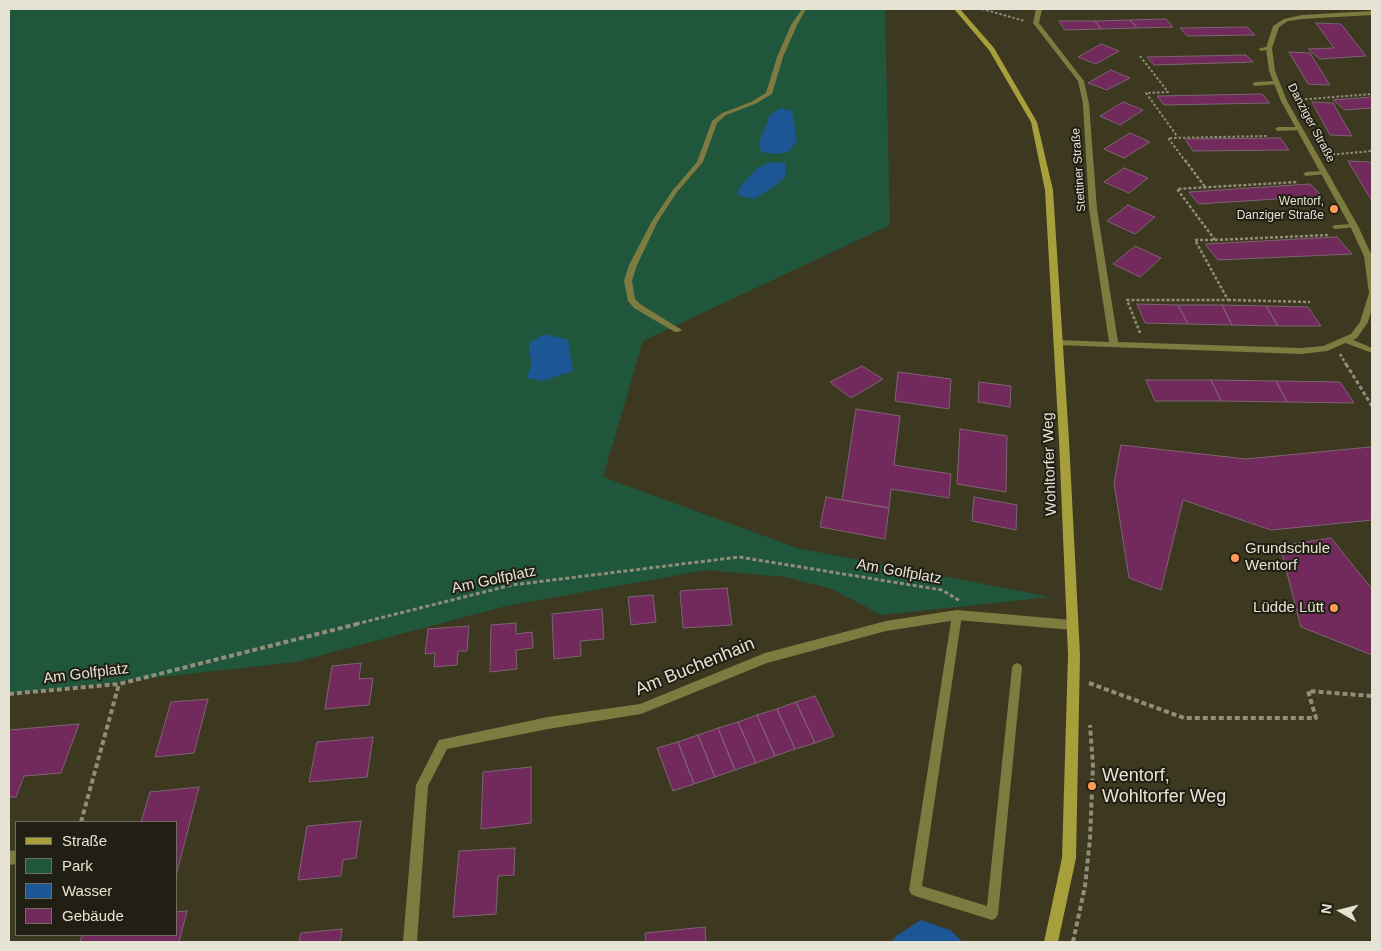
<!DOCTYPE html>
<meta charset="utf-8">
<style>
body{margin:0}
#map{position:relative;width:1381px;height:951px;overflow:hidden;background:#3d3820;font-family:Helvetica,sans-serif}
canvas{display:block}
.frame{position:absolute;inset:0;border:10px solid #e6e3d4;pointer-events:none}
.legend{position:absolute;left:15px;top:821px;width:162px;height:115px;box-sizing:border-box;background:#211f14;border:1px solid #706d61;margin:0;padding:6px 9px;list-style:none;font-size:15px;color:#e6e3d4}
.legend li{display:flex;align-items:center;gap:10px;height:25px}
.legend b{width:25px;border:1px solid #706d61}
.north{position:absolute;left:1316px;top:886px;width:50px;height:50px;-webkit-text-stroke:4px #211f14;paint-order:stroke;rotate:278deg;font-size:14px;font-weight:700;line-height:20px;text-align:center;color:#e6e3d4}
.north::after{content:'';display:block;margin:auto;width:18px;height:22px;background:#e6e3d4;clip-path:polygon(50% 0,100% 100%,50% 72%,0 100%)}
</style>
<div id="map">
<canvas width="1381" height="951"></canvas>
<div class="frame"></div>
<ul class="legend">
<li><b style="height:6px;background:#a79f3c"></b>Straße</li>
<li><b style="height:14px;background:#20563c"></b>Park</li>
<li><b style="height:14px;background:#1c5694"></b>Wasser</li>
<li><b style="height:14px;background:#712a5b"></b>Gebäude</li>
</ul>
<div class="north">N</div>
</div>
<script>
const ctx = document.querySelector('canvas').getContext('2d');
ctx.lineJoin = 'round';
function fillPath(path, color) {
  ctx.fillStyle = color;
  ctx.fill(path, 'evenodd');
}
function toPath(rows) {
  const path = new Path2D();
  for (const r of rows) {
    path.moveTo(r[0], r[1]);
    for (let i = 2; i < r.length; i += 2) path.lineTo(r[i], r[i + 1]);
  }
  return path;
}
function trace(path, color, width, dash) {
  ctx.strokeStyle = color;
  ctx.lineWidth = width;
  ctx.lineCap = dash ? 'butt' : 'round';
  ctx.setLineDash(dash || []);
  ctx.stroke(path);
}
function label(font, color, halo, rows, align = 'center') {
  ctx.font = font + ' Helvetica,sans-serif';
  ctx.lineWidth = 4;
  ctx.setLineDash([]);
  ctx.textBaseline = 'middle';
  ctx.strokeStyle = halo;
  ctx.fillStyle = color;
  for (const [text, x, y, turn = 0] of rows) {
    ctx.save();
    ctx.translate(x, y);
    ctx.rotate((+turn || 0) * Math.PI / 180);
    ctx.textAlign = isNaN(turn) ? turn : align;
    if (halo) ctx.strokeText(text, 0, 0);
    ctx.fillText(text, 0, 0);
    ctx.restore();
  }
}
fillPath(toPath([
 [13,9,885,9,890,225,643,341,603,477,797,548,1051,597,881,615,832,589,786,577,706,570,506,606,296,662,9,694,9,11]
]), '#20563c');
fillPath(toPath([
 [781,108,792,111,797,141,788,152,775,154,761,152,759,143,770,115],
 [786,162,785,177,773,187,754,199,737,195,740,187,758,168,768,163],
 [544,334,568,340,573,371,543,381,527,378,532,362,529,353,529,343],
 [921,920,950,930,963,942,892,942,896,936]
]), '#1c5694');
const building = toPath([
 [1166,19,1173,27,1137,28,1130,20,1166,19],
 [1130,20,1137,28,1101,29,1095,21,1130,20],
 [1059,21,1095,21,1101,29,1065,30,1059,21],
 [1316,23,1341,24,1366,56,1320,59,1308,49,1334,48,1316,23],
 [1247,27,1255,35,1187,36,1180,28,1247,27],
 [1101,44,1119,51,1096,64,1078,57,1101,44],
 [1289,52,1310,53,1330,85,1308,84,1289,52],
 [1246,55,1253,62,1154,65,1147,57,1246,55],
 [1111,70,1130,78,1107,90,1088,83,1111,70],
 [1262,94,1270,103,1164,105,1157,96,1262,94],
 [1372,97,1372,108,1345,110,1333,100,1372,97],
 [1123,102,1143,110,1120,125,1100,116,1123,102],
 [1312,102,1333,103,1352,136,1330,135,1312,102],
 [1130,133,1150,142,1124,158,1104,149,1130,133],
 [1280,138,1289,150,1193,151,1185,139,1280,138],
 [1348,161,1370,162,1372,166,1372,201,1348,161],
 [1124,168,1148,178,1129,193,1104,182,1124,168],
 [1310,184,1322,196,1199,204,1189,192,1310,184],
 [1128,205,1155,217,1135,234,1107,221,1128,205],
 [1337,237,1352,254,1218,260,1205,244,1337,237],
 [1135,246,1161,258,1140,277,1113,264,1135,246],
 [1137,304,1178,305,1188,324,1145,323,1137,304],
 [1178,305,1222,305,1232,325,1188,324,1178,305],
 [1222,305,1266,306,1278,326,1232,325,1222,305],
 [1266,306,1308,307,1321,326,1278,326,1266,306],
 [862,366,883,379,851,398,830,382,862,366],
 [898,372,951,379,949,409,895,401,898,372],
 [1146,380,1211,380,1221,401,1155,401,1146,380],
 [1211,380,1276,381,1287,402,1221,401,1211,380],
 [1276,381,1340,382,1354,403,1287,402,1276,381],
 [979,382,1011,386,1010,407,978,402,979,382],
 [856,409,900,416,894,465,951,474,949,498,891,489,889,508,842,500,856,409],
 [960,429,1007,436,1006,492,957,484,960,429],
 [1121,445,1246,459,1370,447,1372,449,1372,520,1271,530,1183,500,1161,590,1129,578,1114,483,1121,445],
 [826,497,889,508,885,539,820,527,826,497],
 [974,497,1017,505,1016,530,972,521,974,497],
 [1331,538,1372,589,1372,655,1301,627,1280,546,1331,538],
 [727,588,732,625,683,628,680,591,727,588],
 [653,595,656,622,631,625,628,597,653,595],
 [602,609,604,639,580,641,581,656,554,659,552,614,602,609],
 [516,623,516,634,532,632,533,648,516,650,517,669,490,672,491,625,516,623],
 [469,626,467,651,458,651,457,665,434,667,435,653,425,654,428,629,469,626],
 [361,663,359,679,373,678,369,705,325,709,332,666,361,663],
 [815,696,834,736,815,743,796,702,815,696],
 [208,699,194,753,155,757,171,702,208,699],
 [796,702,815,743,795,749,777,709,796,702],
 [777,709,795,749,775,756,757,715,777,709],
 [757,715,775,756,756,763,738,722,757,715],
 [738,722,756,763,735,770,718,728,738,722],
 [79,724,61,773,24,776,16,797,9,797,9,730,79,724],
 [718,728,735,770,715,777,698,735,718,728],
 [698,735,715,777,694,784,678,742,698,735],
 [373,737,367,777,309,782,317,742,373,737],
 [678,742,694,784,673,791,657,748,678,742],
 [531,767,531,823,481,829,483,772,531,767],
 [199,787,176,876,176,822,141,822,150,792,199,787],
 [361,821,356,858,343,860,341,876,298,880,307,826,361,821],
 [515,848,514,875,498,876,496,914,453,917,459,851,515,848],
 [187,911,179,942,80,942,82,935,176,935,176,912,187,911],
 [705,927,706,942,646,942,645,933,705,927],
 [342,929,340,942,299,942,301,933,342,929]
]);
fillPath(building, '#712a5b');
trace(building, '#7d6473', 1);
trace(toPath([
 [982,9,1025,21],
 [1140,56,1168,92,1146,93,1177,136],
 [1296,100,1372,94],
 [1328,155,1372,151],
 [1186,162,1168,138,1268,136]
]), '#918d79', 2, [2.5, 2]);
trace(toPath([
 [1185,160,1205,187],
 [1215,240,1329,235],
 [1228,300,1310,302],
 [1140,333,1127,300,1228,300,1195,240,1215,240,1177,189,1297,182],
 [1340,354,1347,366]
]), '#918d79', 2.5, [3, 2]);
trace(toPath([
 [1346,364,1372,406],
 [356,624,512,585,739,557,942,590,960,601]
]), '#918d79', 3, [4, 2.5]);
trace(toPath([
 [1089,683,1184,718,1316,718,1308,691,1372,696],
 [9,694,119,684,361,623],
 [81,822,119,684],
 [1073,942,1085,886,1090,839,1093,766,1090,725]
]), '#918d79', 4, [5, 3]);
fillPath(toPath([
 [802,9,806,9,797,25,783,57,772,94,755,104,726,115,717,123,703,162,677,192,658,221,637,265,632,281,635,299,640,304,682,330,678,332,675,332,634,308,628,301,624,281,629,265,652,221,673,190,697,162,712,121,722,113,751,102,766,93,777,57,791,25,802,9],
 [1269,46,1272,48,1271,49,1261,51,1258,49,1269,46],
 [1276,81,1279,83,1278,84,1255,86,1252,84,1255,82,1276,81],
 [1299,127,1302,129,1301,130,1278,131,1275,129,1278,127,1299,127],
 [1323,171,1325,172,1325,174,1306,176,1303,174,1306,172,1323,171],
 [1354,224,1356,225,1356,227,1335,229,1332,227,1335,225,1354,224],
 [1343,338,1349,338,1372,348,1372,353,1343,342,1342,340,1343,338],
 [957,611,960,612,962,615,922,886,987,906,1012,668,1013,665,1017,663,1021,665,1022,668,998,914,996,918,992,920,915,896,911,894,909,890,952,615,954,612,957,611]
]), '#7e7b40');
fillPath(toPath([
 [1036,9,1042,9,1039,23,1084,81,1089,104,1097,209,1118,342,1301,348,1323,346,1351,334,1360,322,1369,293,1364,256,1350,226,1281,101,1269,71,1266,48,1273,26,1284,19,1302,15,1372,11,1372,15,1302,19,1288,21,1279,27,1272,48,1275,71,1287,101,1358,226,1372,256,1372,308,1368,322,1357,338,1327,351,1301,354,1056,345,1055,343,1056,341,1059,340,1109,342,1089,209,1083,104,1078,81,1033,23,1036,9],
 [957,610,1072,620,1076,622,1078,625,1076,628,1072,630,957,620,886,631,767,663,641,714,548,729,447,749,428,786,417,942,403,942,416,785,439,740,548,717,640,704,765,653,886,621,957,610],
 [16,850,16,864,9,865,9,851,16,850]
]), '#7e7b40');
fillPath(toPath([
 [954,9,960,9,994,48,1037,122,1053,190,1069,440,1080,655,1076,858,1058,942,1044,942,1062,858,1068,655,1059,440,1045,190,1031,122,989,50,954,9]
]), '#a79f3c');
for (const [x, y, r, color] of [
 [1334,209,5,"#ff9b59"],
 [1235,558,5,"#ff9b59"],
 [1334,608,5,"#ff9b59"],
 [1092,786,5,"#ff9b59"]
]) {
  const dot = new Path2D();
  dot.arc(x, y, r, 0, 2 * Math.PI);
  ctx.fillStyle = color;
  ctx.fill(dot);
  trace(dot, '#211f14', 2);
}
label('12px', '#e6e3d4', '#211f14', [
 ["Danziger Straße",1311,123,62],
 ["Stettiner Straße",1079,170,-94]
]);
label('12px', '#e6e3d4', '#211f14', [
 ["Wentorf,",1324,202],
 ["Danziger Straße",1324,216]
], 'right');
label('15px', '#e6e3d4', '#211f14', [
 ["Wohltorfer Weg",1050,464,-92],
 ["Am Golfplatz",899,572,10],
 ["Am Golfplatz",494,580,-12],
 ["Am Golfplatz",86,674,-7]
]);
label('15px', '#e6e3d4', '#211f14', [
 ["Grundschule",1245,549],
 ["Wentorf",1245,566],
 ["Lüdde Lütt",1324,608,"right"]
], 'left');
label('18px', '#e6e3d4', '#211f14', [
 ["Am Buchenhain",695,667,-22]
]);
label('18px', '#e6e3d4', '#211f14', [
 ["Wentorf,",1102,776],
 ["Wohltorfer Weg",1102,797]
], 'left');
</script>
